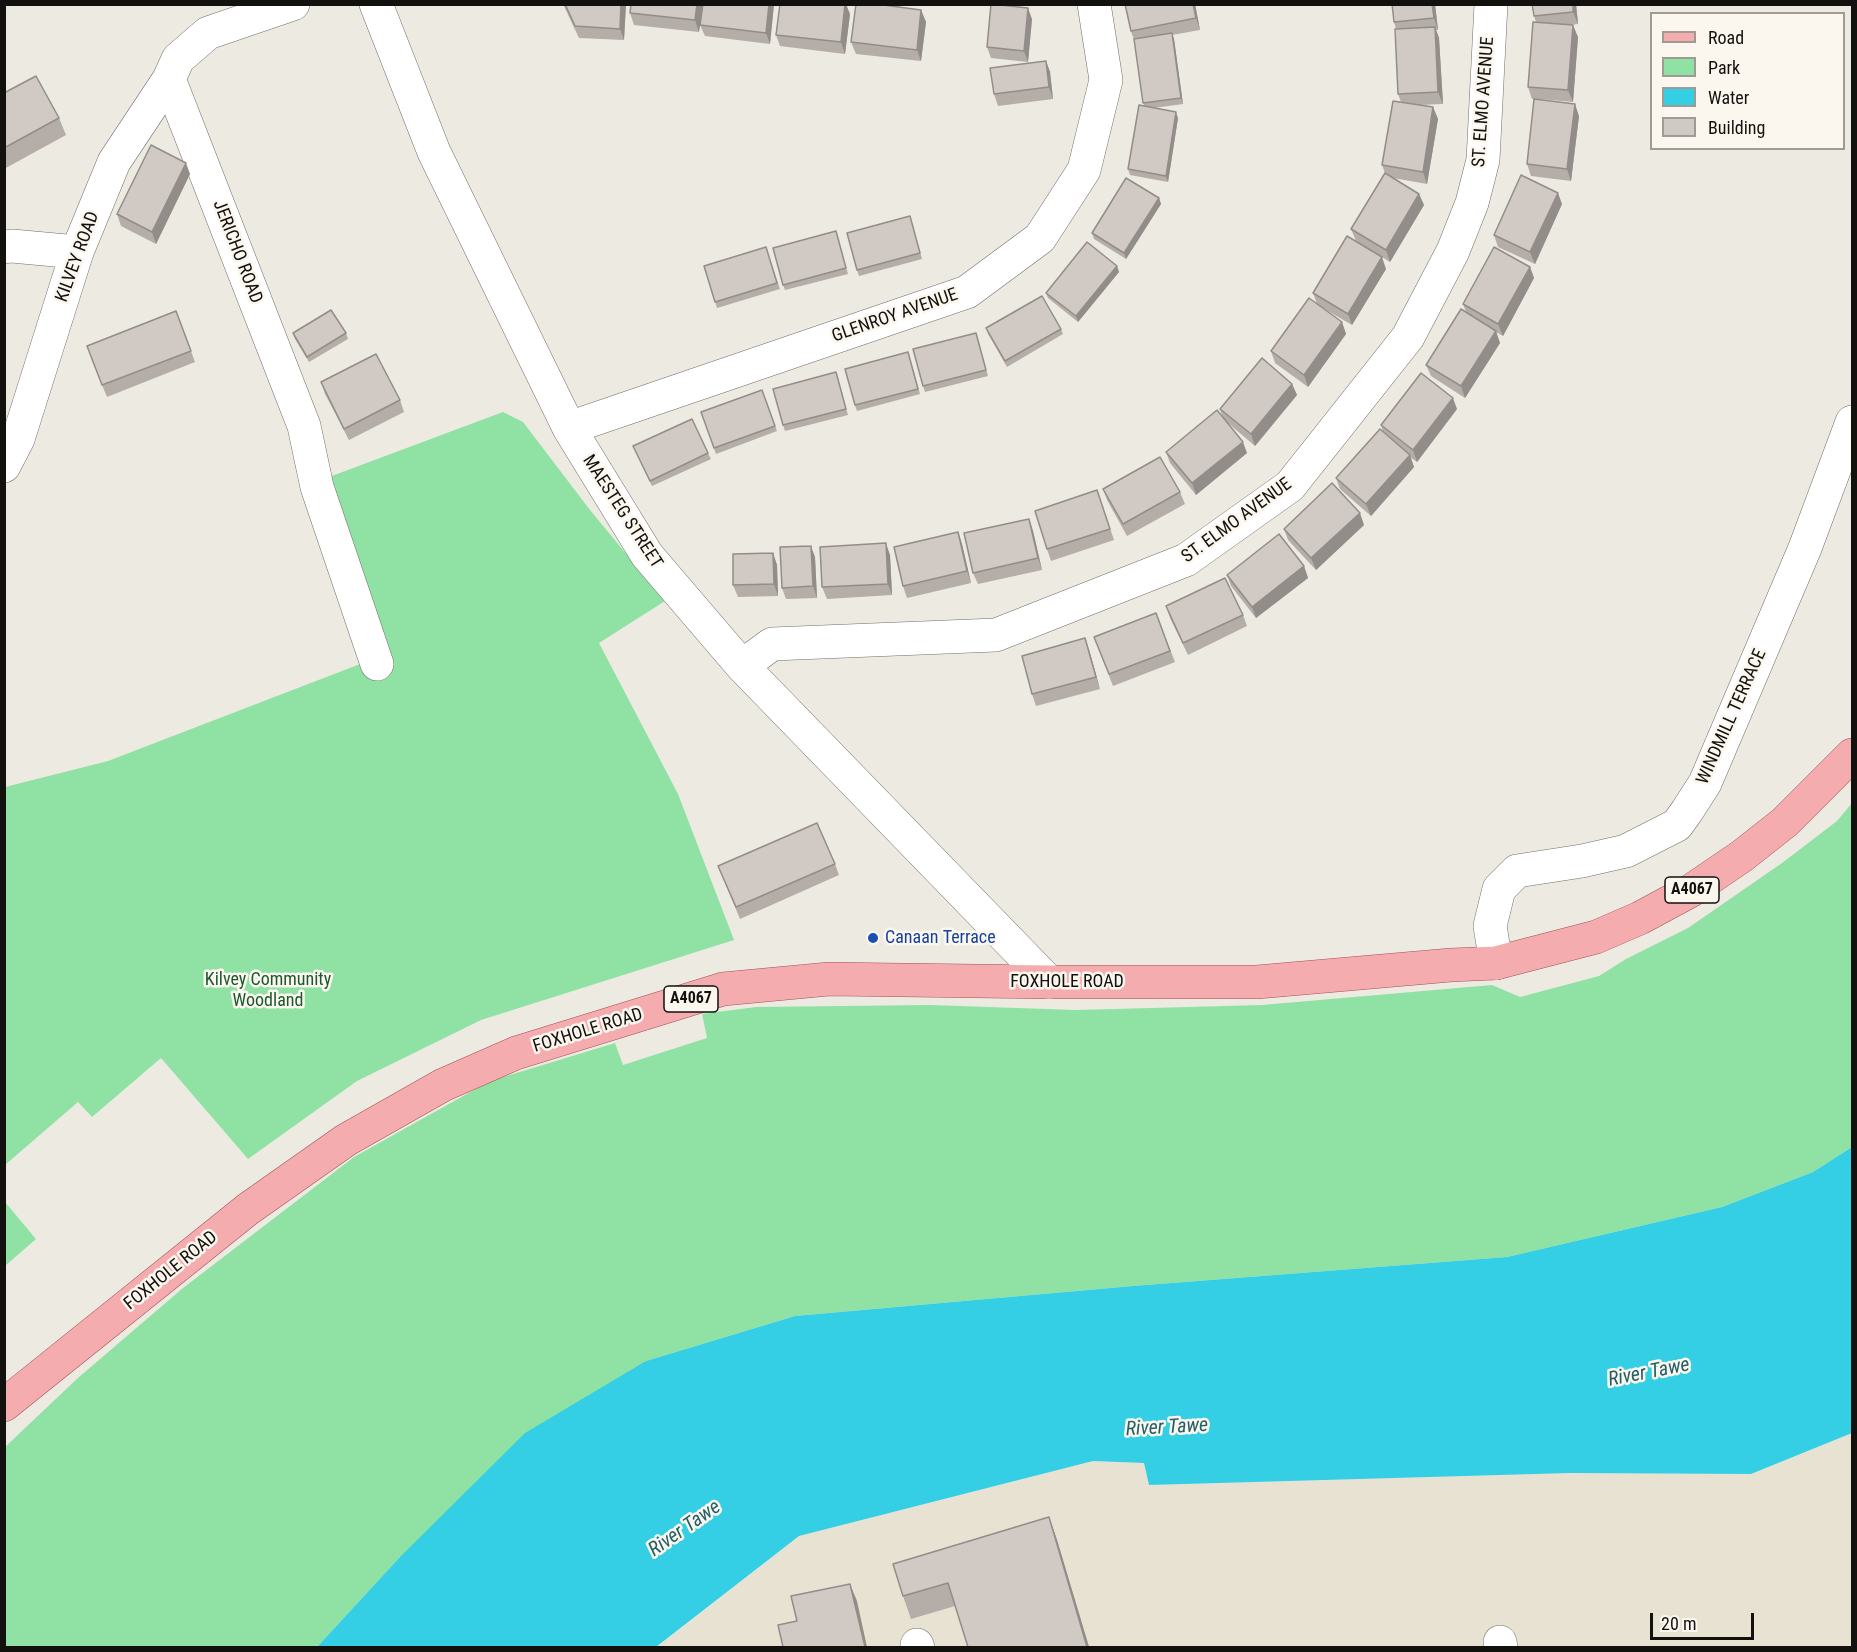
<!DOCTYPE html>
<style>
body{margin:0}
#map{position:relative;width:1857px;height:1652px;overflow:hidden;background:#edeae2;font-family:"Roboto Condensed",sans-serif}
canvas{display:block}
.frame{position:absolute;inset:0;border:6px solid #12110e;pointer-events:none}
.legend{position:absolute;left:1650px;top:12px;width:195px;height:138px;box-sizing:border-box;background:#fbf7ef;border:2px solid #9e9b95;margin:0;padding:8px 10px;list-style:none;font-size:18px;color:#12110e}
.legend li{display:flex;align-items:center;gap:12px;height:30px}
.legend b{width:30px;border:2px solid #9e9b95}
.scale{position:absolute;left:1650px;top:1613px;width:104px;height:27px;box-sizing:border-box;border:3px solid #12110e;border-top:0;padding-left:8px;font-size:18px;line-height:21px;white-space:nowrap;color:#12110e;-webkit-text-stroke:4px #fbf7ef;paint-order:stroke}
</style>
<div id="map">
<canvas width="1857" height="1652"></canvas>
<div class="frame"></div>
<ul class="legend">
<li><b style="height:8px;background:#f5acaf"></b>Road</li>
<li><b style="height:16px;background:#90e2a4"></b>Park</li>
<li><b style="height:16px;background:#34cfe5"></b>Water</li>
<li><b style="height:16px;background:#d1c9c3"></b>Building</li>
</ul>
<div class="scale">20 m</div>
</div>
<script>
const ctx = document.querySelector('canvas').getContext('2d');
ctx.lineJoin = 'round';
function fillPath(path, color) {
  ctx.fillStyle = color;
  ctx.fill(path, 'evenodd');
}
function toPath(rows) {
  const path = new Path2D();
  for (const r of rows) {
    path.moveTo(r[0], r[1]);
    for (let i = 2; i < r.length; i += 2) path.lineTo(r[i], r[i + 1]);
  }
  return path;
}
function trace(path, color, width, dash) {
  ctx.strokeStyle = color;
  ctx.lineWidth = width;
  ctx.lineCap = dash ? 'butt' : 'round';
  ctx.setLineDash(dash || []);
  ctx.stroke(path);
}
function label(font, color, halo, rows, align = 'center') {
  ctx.font = font + ' "Roboto Condensed",sans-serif';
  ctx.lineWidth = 5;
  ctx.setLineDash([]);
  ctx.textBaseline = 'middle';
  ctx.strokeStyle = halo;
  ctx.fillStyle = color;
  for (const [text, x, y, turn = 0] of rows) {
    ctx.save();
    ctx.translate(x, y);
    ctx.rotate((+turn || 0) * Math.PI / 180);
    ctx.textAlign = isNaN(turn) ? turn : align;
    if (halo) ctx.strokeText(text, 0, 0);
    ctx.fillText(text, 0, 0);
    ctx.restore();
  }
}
fillPath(toPath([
 [1852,1433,1852,1647,656,1648,799,1536,1093,1461,1144,1463,1149,1485,1570,1473,1751,1474]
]), '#e8e2d2');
fillPath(toPath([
 [503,412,523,422,590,510,665,601,599,643,678,794,734,940,481,1020,357,1081,248,1159,161,1058,92,1117,78,1102,5,1165,5,787,108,761,368,661,321,480],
 [1852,803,1852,1147,1813,1172,1722,1207,1507,1257,1133,1286,795,1316,646,1361,399,1558,317,1647,5,1648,5,1447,79,1377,183,1288,354,1157,490,1081,615,1043,623,1065,707,1038,702,1014,756,1007,930,1005,1076,1010,1262,1005,1492,985,1520,997,1599,976,1626,959,1688,928,1782,863,1837,821],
 [5,1202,36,1239,5,1266,4,1266]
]), '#90e2a4');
fillPath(toPath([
 [1852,1147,1852,1433,1751,1474,1570,1473,1149,1485,1144,1463,1093,1461,799,1536,656,1647,317,1647,399,1558,525,1433,646,1361,795,1316,1133,1286,1507,1257,1722,1207,1813,1172]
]), '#34cfe5');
const minor = toPath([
 [376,4,434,152,569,428,647,555,742,666,1049,982],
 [169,79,304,426,317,487,377,664],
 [4,247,12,246,77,252],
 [569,428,967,292,1040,238,1084,170,1106,80,1094,4],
 [4,466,18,439,77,252,114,162,169,79,178,59,208,33,293,4],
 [742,666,772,644,996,635,1186,560,1290,486,1408,337,1453,251,1472,203,1483,160,1491,4],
 [1496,963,1490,926,1499,889,1517,871,1582,861,1626,851,1677,825,1687,811,1705,783,1805,548,1852,422],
 [1500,1642,1501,1648],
 [917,1645,918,1648]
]);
const major = toPath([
 [4,1405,248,1209,346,1140,443,1085,516,1053,723,989,829,979,1049,982,1257,982,1451,965,1496,963,1596,937,1640,918,1692,890,1742,856,1785,822,1852,755]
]);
trace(minor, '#726f68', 34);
trace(major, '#a15154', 34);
trace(minor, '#fff', 33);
trace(major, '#f5acaf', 33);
fillPath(toPath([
 [563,4,626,4,624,40,579,38],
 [703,4,699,32,634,25,630,13],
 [774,4,770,44,705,36,700,25],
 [1125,4,1195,4,1200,30,1172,35,1174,39,1183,104,1154,108,1178,118,1168,182,1130,175,1128,169,1144,106,1134,40,1131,31],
 [1392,4,1435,4,1438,30,1436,30,1439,38,1443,104,1419,105,1433,107,1438,119,1427,184,1393,178,1419,194,1424,205,1390,262,1356,241,1351,229,1385,173,1382,165,1401,102,1398,94,1396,29,1394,22],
 [1532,4,1576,4,1578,24,1570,25,1578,37,1573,102,1539,99,1579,116,1571,181,1531,176,1527,164,1534,99,1532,99,1528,87,1536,22,1534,16],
 [921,10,926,22,921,61,856,54,851,42],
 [850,14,845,54,780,46,776,35],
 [1032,19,1028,62,991,58,987,47],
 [1046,61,1050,72,1053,99,998,106,994,94],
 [4,93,59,118,66,135,4,169],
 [190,174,156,244,121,226,117,214],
 [1159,198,1161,204,1126,259,1094,239,1092,233],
 [1562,204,1535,264,1498,247,1494,235],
 [910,216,922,259,859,276,857,270],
 [836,231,848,274,785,290,783,285],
 [766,247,780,289,717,308,704,266],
 [1117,266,1119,272,1078,322,1048,298,1046,293],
 [1530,267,1534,278,1503,336,1496,332,1500,343,1465,398,1431,376,1426,365,1466,312,1463,304],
 [1386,269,1352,325,1321,307,1342,322,1346,334,1308,387,1275,363,1271,351,1317,304,1313,293],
 [176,311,195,362,107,397,91,358],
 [986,328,1061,329,1063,334,1007,367,988,334],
 [293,333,346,333,348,339,309,362,295,339],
 [976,333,988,376,925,392,923,386],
 [910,358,920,394,857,411,855,405],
 [838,378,848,415,785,431,783,425],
 [321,382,400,400,404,412,349,440,325,394],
 [1292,384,1297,395,1255,446,1228,423,1247,453,1196,495,1170,463,1166,452,1223,418,1220,409],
 [762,390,777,431,716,454,701,412],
 [1457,409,1417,462,1410,457,1414,467,1371,516,1340,489,1336,478,1383,432,1381,425],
 [633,446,708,453,711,459,652,486],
 [1103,489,1180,492,1185,504,1127,536,1107,500],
 [1097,490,1114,540,1051,561,1047,549],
 [1029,519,1033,531,1042,570,978,584,973,573],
 [1364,525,1316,570,1288,540,1284,529],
 [958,532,962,544,971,583,907,598,903,586],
 [773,553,777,565,778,596,738,597,733,585],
 [890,555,892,595,827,599,822,587],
 [815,557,817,598,786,599,782,588],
 [1304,566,1308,578,1256,618,1231,586,1227,575],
 [1166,606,1243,615,1247,626,1188,655,1170,618],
 [1156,613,1175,662,1113,686,1094,637],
 [1085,638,1089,650,1100,689,1036,706,1032,694],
 [835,864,839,875,740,919,718,866],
 [1049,1517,1057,1540,1089,1647,968,1647,955,1606,911,1619,903,1596]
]), '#b4ada8');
fillPath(toPath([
 [621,4,626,4,624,40,620,29],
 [697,4,703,4,699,32,695,20],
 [769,4,774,4,770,44,766,33],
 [845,4,846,4,850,14,845,54,841,42],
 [1193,4,1195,4,1200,30,1196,18],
 [1432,4,1435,4,1438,30,1434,18],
 [1573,4,1576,4,1578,24,1573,12],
 [1028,8,1032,19,1028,62,1024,51],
 [921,10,926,22,921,61,917,50],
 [1573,25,1578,37,1573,102,1568,90],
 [1435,27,1439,38,1443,104,1438,92],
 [1172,33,1174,39,1183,104,1181,98],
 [1046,61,1050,72,1053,99,1049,87],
 [1575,104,1579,116,1571,181,1567,169],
 [1433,107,1438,119,1427,184,1423,172],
 [1176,112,1178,118,1168,182,1166,176],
 [186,163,190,174,156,244,152,232],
 [1558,193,1562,204,1535,264,1530,252],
 [1419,194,1424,205,1390,262,1386,250],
 [1159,198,1161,204,1126,259,1124,253],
 [1382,257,1386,269,1352,325,1348,314],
 [1117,266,1119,272,1078,322,1076,316],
 [1530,267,1534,278,1503,336,1498,324],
 [1342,322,1346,334,1308,387,1304,375],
 [1496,331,1500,343,1465,398,1461,386],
 [1292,384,1297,395,1255,446,1251,434],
 [1453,398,1457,409,1417,462,1413,450],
 [1243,442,1247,453,1196,495,1192,483],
 [1410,455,1414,467,1371,516,1366,504],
 [1360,513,1364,525,1316,570,1311,558],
 [1029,519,1033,531,1042,570,1038,558],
 [958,532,962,544,971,583,967,571],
 [886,543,890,555,892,595,888,584],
 [811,546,815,557,817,598,813,586],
 [773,553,777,565,778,596,774,584],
 [1304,566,1308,578,1256,618,1252,607],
 [1085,638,1089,650,1100,689,1096,677],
 [1049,1517,1057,1540,1089,1647,1087,1647],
 [850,1584,857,1601,867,1647,865,1647]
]), '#928d88');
const building = toPath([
 [565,4,621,4,620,29,575,26,565,4],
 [631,4,697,4,695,20,630,13,631,4],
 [703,4,769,4,766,33,700,25,703,4],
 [780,4,845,4,841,42,776,35,780,4],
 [856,4,876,4,921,10,917,50,851,42,856,4],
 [991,4,1028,8,1024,51,987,47,991,4],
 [1125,4,1193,4,1196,18,1131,31,1125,4],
 [1392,4,1432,4,1434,18,1394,22,1392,4],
 [1532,4,1573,4,1573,12,1534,16,1532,4],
 [1533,22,1573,25,1568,90,1528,87,1533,22],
 [1435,27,1438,92,1398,94,1395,29,1435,27],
 [1172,33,1181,98,1143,103,1134,39,1172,33],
 [1046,61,1049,87,994,94,990,68,1046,61],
 [36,76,59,118,4,148,4,93,36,76],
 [1534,99,1575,104,1567,169,1527,164,1534,99],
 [1393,101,1433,107,1423,172,1382,165,1393,101],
 [1139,105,1176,112,1166,176,1128,169,1139,105],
 [151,145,186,163,152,232,117,214,151,145],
 [1385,173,1419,194,1386,250,1351,229,1385,173],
 [1521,175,1558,193,1530,252,1494,235,1521,175],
 [1126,178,1159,198,1124,253,1092,233,1126,178],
 [910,216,920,253,857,270,847,233,910,216],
 [836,231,846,268,783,285,773,248,836,231],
 [1347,236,1382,257,1348,314,1313,293,1347,236],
 [1087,242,1117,266,1076,316,1046,293,1087,242],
 [766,247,777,283,715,302,704,266,766,247],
 [1494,247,1530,267,1498,324,1463,304,1494,247],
 [1042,296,1061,329,1005,361,986,328,1042,296],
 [1309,298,1342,322,1304,375,1271,351,1309,298],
 [1461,309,1496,331,1461,386,1426,365,1461,309],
 [331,310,346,333,307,357,293,333,331,310],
 [176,311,191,351,102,385,87,346,176,311],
 [976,333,986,370,923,386,913,349,976,333],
 [908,352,918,389,855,405,845,369,908,352],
 [376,354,400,400,344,429,321,382,376,354],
 [1262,358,1292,384,1251,434,1220,409,1262,358],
 [836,372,846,409,783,425,773,389,836,372],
 [1421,373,1453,398,1413,450,1381,425,1421,373],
 [762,390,775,426,714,448,701,412,762,390],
 [1217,410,1243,442,1192,483,1166,452,1217,410],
 [692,419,708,453,650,481,633,446,692,419],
 [1380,429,1410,455,1366,504,1336,478,1380,429],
 [1160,457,1180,492,1123,524,1103,489,1160,457],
 [1332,483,1360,513,1311,558,1284,529,1332,483],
 [1097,490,1110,529,1047,549,1035,511,1097,490],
 [1029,519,1038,558,973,573,964,533,1029,519],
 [958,532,967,571,903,586,894,547,958,532],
 [1279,534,1304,566,1252,607,1227,575,1279,534],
 [886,543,888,584,822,587,820,547,886,543],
 [811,546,813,586,782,588,780,547,811,546],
 [773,553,774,584,733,585,733,554,773,553],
 [1225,578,1243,615,1183,643,1166,606,1225,578],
 [1156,613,1170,651,1109,674,1094,637,1156,613],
 [1085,638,1096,677,1032,694,1022,656,1085,638],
 [817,823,835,864,736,907,718,866,817,823],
 [1049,1517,1087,1647,968,1647,948,1583,903,1596,893,1564,1049,1517],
 [850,1584,865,1647,783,1647,778,1625,797,1621,791,1596,850,1584]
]);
fillPath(building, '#d1c9c3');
trace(building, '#928d88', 1.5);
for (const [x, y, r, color] of [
 [873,938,6,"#1a4fb4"]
]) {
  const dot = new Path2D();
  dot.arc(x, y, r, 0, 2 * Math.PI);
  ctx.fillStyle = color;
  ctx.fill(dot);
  trace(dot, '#fbf7ef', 2);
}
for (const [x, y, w] of [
 [1692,890,54],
 [691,999,54]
]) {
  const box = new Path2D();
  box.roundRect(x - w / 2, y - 13, w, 26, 4.5);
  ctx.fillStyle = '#fbf7ef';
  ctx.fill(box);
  trace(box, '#12110e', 1.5);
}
label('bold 16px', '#12110e', null, [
 ["A4067",1692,890],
 ["A4067",691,999]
]);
label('18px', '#12110e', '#fbf7ef', [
 ["ST. ELMO AVENUE",1484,102,-86],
 ["JERICHO ROAD",237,252,69],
 ["KILVEY ROAD",78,257,-70],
 ["GLENROY AVENUE",895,316,-19],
 ["MAESTEG STREET",622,512,57],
 ["ST. ELMO AVENUE",1237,521,-36],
 ["WINDMILL TERRACE",1732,717,-66],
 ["FOXHOLE ROAD",1067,982],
 ["FOXHOLE ROAD",588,1031,-17],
 ["FOXHOLE ROAD",171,1271,-39]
]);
label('18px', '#164399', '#fbf7ef', [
 ["Canaan Terrace",885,938]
], 'left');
label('18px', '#1a582f', '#fbf7ef', [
 ["Kilvey Community",268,980],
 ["Woodland",268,1001]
]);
label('italic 20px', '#245f68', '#fbf7ef', [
 ["River Tawe",1649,1373,-11],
 ["River Tawe",1167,1428,-3],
 ["River Tawe",685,1529,-35]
]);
</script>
